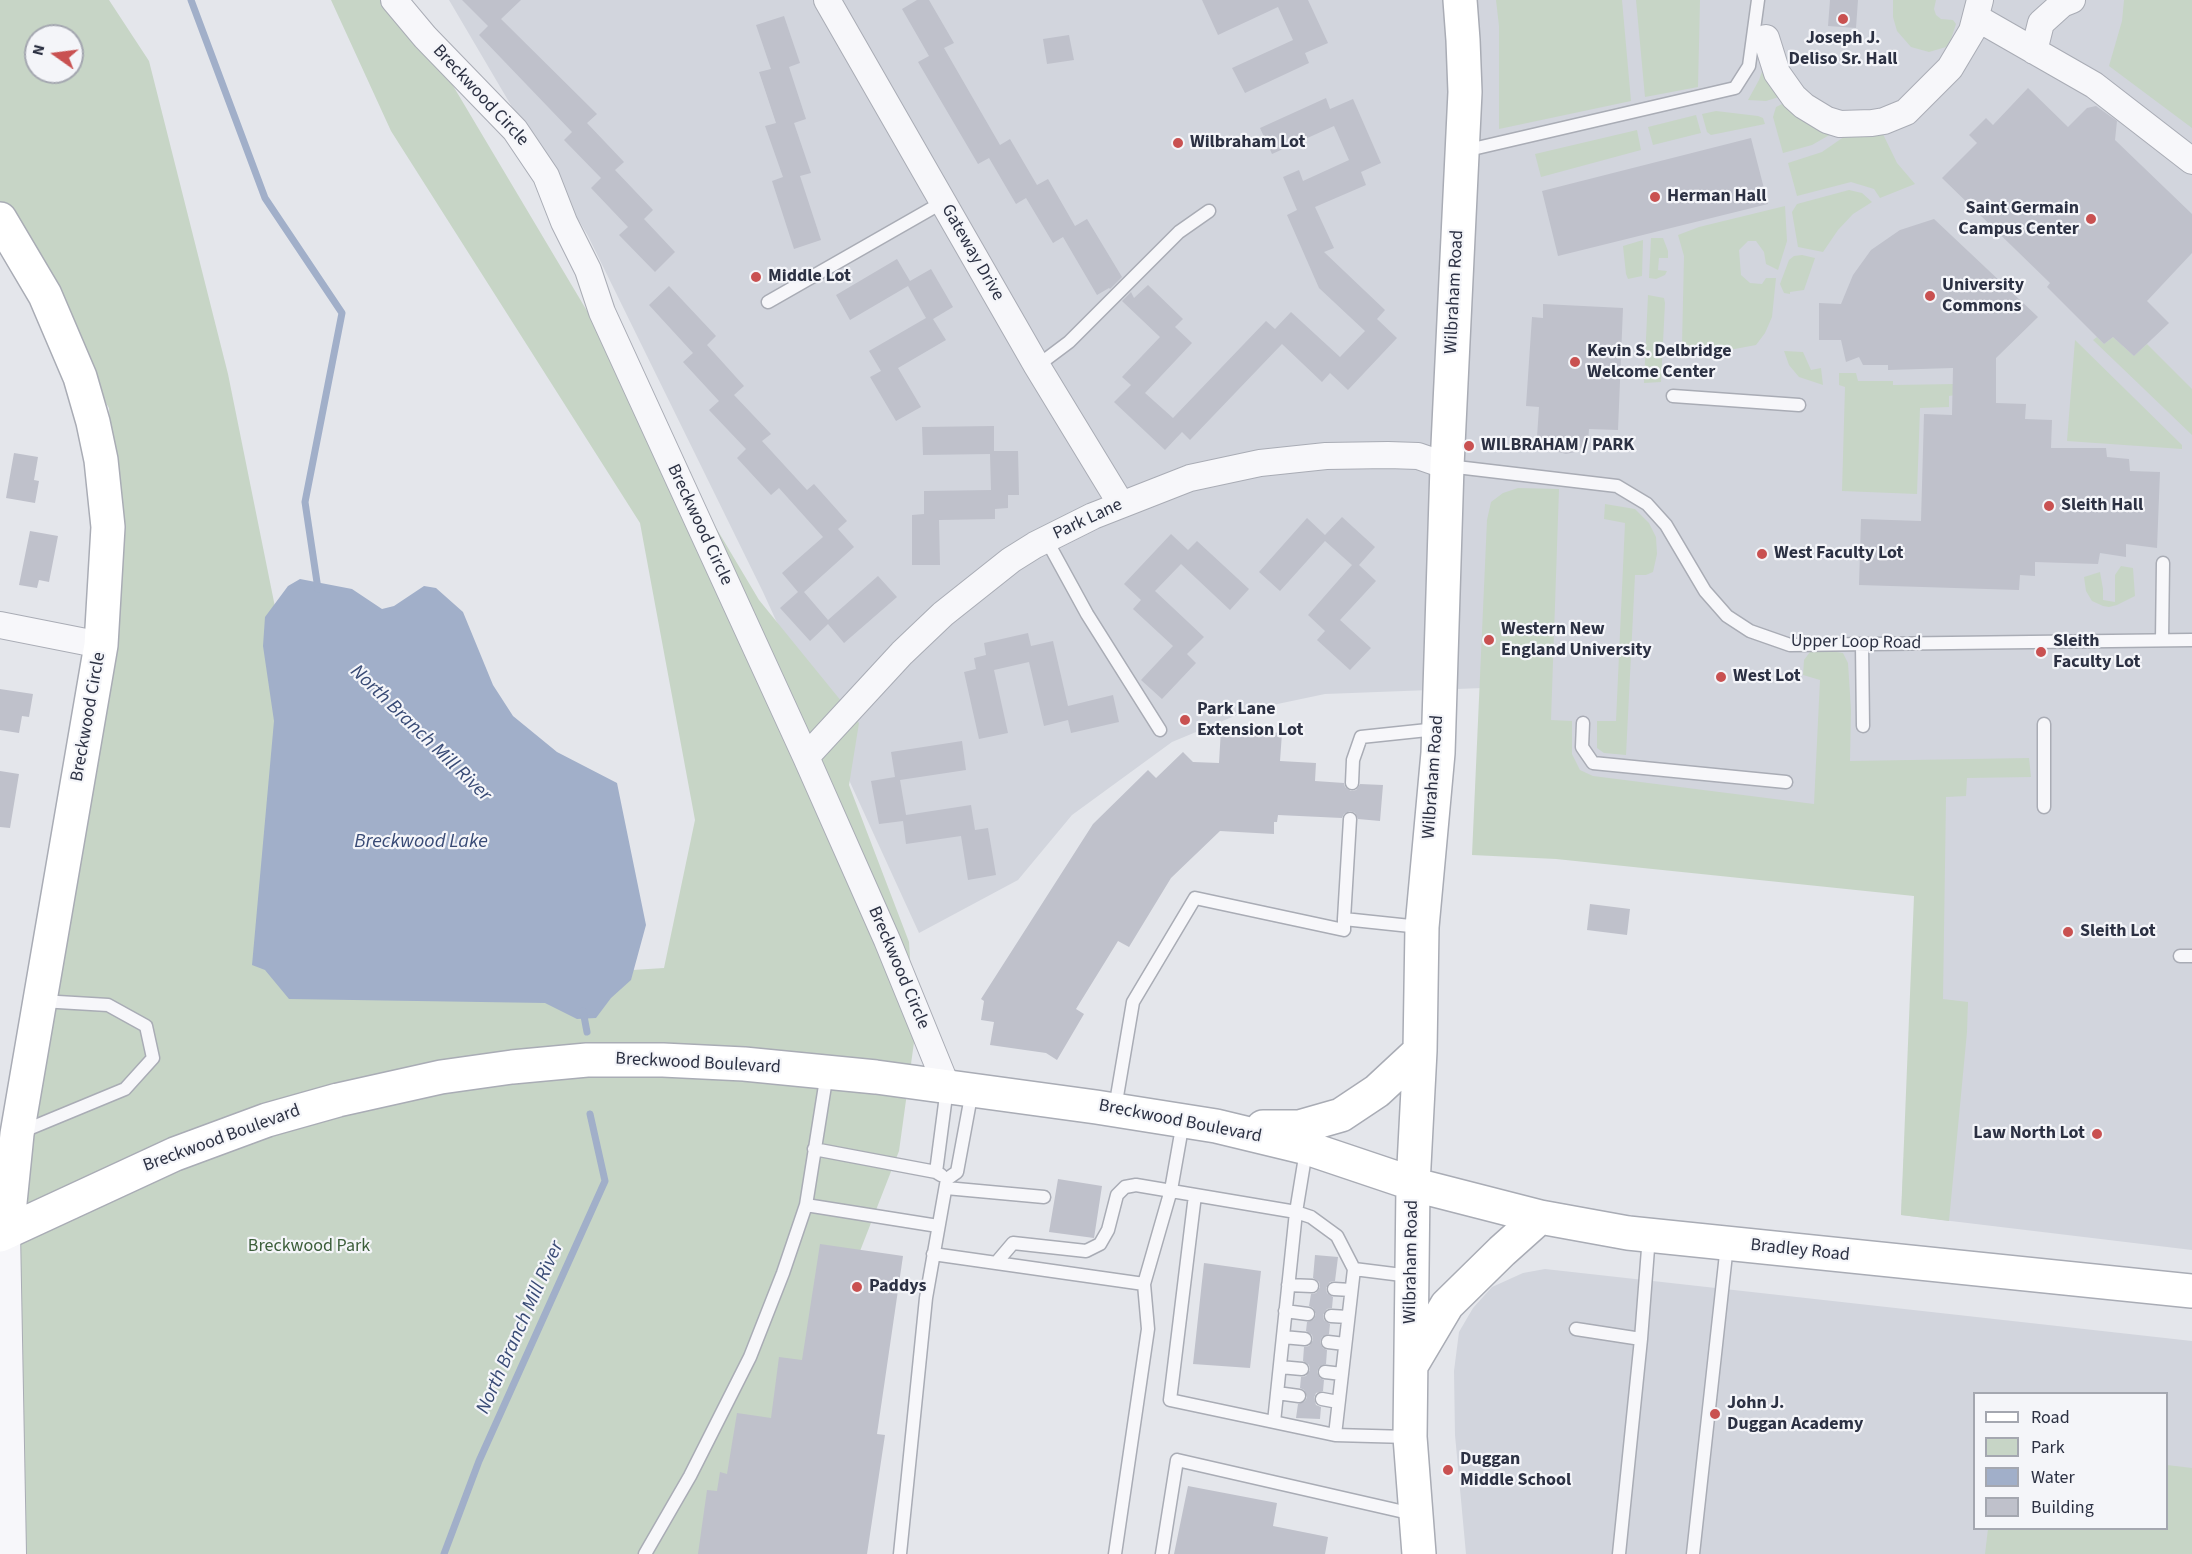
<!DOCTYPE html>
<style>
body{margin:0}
#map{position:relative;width:2192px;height:1554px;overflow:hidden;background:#e4e6eb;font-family:"Source Sans 3",sans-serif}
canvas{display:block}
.legend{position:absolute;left:1973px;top:1392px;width:195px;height:138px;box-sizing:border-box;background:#f4f5f9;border:2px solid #a4a7b0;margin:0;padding:8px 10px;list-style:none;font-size:18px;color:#2c3143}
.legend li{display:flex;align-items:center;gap:12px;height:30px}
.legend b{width:30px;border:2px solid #a4a7b0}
.north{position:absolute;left:24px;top:24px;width:60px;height:60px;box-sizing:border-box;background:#f4f5f9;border:2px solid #a4a7b0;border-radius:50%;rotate:284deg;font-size:16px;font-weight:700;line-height:24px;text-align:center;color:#2c3143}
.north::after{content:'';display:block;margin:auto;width:21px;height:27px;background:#c95151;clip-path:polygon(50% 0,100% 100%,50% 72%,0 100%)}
</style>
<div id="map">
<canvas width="2192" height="1554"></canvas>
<ul class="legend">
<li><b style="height:8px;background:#fff"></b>Road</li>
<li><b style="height:16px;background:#c7d5c6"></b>Park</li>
<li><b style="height:16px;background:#a1afc9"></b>Water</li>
<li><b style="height:16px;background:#bfc1cb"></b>Building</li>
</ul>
<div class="north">N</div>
</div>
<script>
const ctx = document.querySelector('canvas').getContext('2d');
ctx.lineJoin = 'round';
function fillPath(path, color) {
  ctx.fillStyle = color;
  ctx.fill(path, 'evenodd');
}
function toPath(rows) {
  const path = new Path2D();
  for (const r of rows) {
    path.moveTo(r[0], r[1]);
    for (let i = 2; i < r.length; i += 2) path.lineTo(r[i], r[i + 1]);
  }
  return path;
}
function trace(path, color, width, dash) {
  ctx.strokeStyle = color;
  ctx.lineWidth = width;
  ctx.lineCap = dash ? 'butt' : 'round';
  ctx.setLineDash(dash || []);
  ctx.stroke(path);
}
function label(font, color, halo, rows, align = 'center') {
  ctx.font = font + ' "Source Sans 3",sans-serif';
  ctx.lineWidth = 4.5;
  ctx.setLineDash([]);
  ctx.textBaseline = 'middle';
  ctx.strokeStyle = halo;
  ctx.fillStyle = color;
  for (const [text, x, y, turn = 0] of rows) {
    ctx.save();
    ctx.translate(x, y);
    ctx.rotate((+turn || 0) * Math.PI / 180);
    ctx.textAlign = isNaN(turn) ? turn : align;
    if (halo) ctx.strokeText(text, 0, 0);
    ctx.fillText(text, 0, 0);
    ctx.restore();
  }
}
fillPath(toPath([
 [449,0,2192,0,2192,1250,1901,1215,1920,839,1481,784,1483,688,1325,694,1249,710,1172,742,1072,815,1018,880,919,933,763,592,588,236],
 [1545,1269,2192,1341,2192,1554,1466,1554,1455,1435,1454,1371,1459,1332,1473,1308,1492,1287,1523,1273],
 [1974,1394,2166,1394,2166,1528,1974,1528]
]), '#d2d5dd');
fillPath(toPath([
 [0,0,109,0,149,61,228,374,339,924,461,981,664,968,695,820,640,523,391,131,331,0,411,0,427,42,759,600,859,723,849,785,909,942,915,1035,899,1151,742,1554,0,1554,0,1195,119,568,109,408,0,231],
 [36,36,72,36,72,72,36,72],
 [1496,0,1622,0,1631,101,1499,129,1499,26],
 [1636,0,1700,0,1698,87,1645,97],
 [1893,0,1936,0,1934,9,1936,15,1941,19,1953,20,1956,24,1951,39,1946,47,1929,52,1911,47,1897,31,1893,17],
 [2124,0,2192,0,2192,128,2109,66,2122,21],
 [1764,66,1782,96,1766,101,1748,100,1759,80],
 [1782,104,1789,105,1838,130,1812,145,1783,153,1773,117,1776,107],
 [1716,111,1758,116,1763,118,1765,124,1711,135,1707,132,1702,114],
 [1696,115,1701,133,1653,145,1648,127],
 [1637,130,1641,150,1541,177,1535,154],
 [1881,130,1897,163,1915,184,1880,198,1874,189,1851,182,1797,196,1788,163,1822,152,1848,134],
 [1849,190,1862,193,1872,202,1853,214,1838,230,1823,252,1798,247,1792,212,1797,204],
 [1785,206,1787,241,1778,270,1766,264,1764,252,1756,241,1748,241,1739,250,1741,275,1750,283,1762,284,1766,278,1776,278,1772,317,1765,333,1756,345,1724,351,1686,352,1682,345,1684,256,1678,235,1699,227],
 [1651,238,1663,238,1668,251,1668,258,1659,258,1658,270,1667,271,1665,275,1656,279,1649,278],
 [1643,240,1642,276,1628,279,1626,274,1623,246],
 [1802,255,1815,258,1804,290,1790,292,1790,294,1784,293,1780,284,1789,260,1794,256],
 [1648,295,1664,298,1665,303,1661,382,1644,383],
 [2097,337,2104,344,2113,337,2134,356,2147,344,2192,389,2192,435,2093,340],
 [2075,340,2182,445,2182,449,2067,441],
 [1784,351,1803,352,1811,370,1821,368,1823,385,1799,377,1789,365],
 [1839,373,1856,373,1858,381,1893,381,1893,385,1956,384,1956,395,1949,396,1949,407,1920,408,1917,494,1842,491,1845,387,1839,385],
 [1518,488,1559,489,1551,720,1572,721,1572,754,1580,770,1593,776,1814,804,1820,680,1803,675,1804,660,1810,652,1824,650,1843,653,1848,663,1851,710,1850,761,2029,758,2031,777,1967,778,1966,796,1946,797,1943,999,1968,1002,1967,1032,1949,1221,1901,1215,1914,896,1556,859,1472,855,1487,520,1491,502,1503,493],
 [1605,504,1635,509,1649,523,1656,537,1657,554,1653,572,1646,575,1635,575,1626,755,1604,753,1597,748,1597,721,1616,721,1625,523,1604,519],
 [2121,566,2133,568,2135,596,2117,605,2109,607,2103,606,2092,601,2086,591,2084,577,2100,572,2103,589,2103,600,2115,602,2115,575],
 [2167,1465,2192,1468,2192,1554,1985,1554,1988,1529,2166,1528]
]), '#c7d5c6');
fillPath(toPath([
 [300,579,352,589,382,609,394,606,424,586,436,588,463,612,493,685,513,716,557,752,617,783,646,925,631,980,611,998,596,1018,577,1019,545,1003,289,999,265,970,252,965,274,721,263,646,265,617,288,586]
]), '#a1afc9');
trace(toPath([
 [191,0,265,198,342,313,305,502,318,589],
 [583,1011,587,1032],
 [444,1554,479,1461,605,1181,590,1114]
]), '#a1afc9', 7);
fillPath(toPath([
 [462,0,521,0,501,19,597,114,587,123,624,162,615,170,653,210,644,219,675,252,655,272,619,235,628,227,591,188,601,178,564,140,572,132,479,35,488,26],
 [917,0,929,0,954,43,944,48,1000,145,1010,139,1037,185,1048,179,1075,226,1087,219,1122,277,1110,289,1109,288,1097,295,1063,237,1053,243,1026,198,1016,204,989,158,978,164,918,62,929,56,902,9],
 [1202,0,1308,0,1328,43,1305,53,1309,63,1245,93,1232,68,1293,40,1278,7,1218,35],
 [1830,0,1858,0,1856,28,1828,26],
 [784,16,800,63,789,67,806,119,794,123,811,173,800,176,821,240,794,249,772,181,783,177,765,126,776,123,759,72,771,69,756,25],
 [1069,35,1074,60,1047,64,1043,39],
 [2028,88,2068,127,2087,108,2096,106,2117,121,2115,140,2192,214,2192,253,2147,301,2169,323,2134,356,2113,337,2104,344,2047,287,2050,283,1942,178,1977,143,1969,135,1986,118,1993,125],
 [1326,98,1330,109,1353,99,1381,163,1361,172,1366,185,1315,207,1334,248,1324,252,1385,310,1377,319,1397,338,1348,390,1330,373,1322,382,1282,344,1190,440,1182,432,1165,450,1114,402,1131,385,1122,377,1160,337,1122,301,1131,292,1134,298,1148,285,1183,319,1175,327,1192,343,1145,393,1173,418,1266,321,1275,329,1291,312,1340,357,1366,330,1365,331,1319,288,1287,215,1297,210,1283,177,1299,170,1303,181,1349,160,1334,126,1272,154,1260,128],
 [1751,138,1768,204,1558,256,1542,191],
 [1934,219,2038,317,1996,358,1996,403,2026,404,2025,419,2052,420,2051,448,2106,448,2107,457,2129,459,2130,471,2160,472,2157,548,2126,544,2126,557,2100,553,2098,564,2035,562,2035,576,2020,575,2019,590,1859,585,1861,519,1921,521,1924,414,1952,415,1953,368,1888,370,1888,365,1863,365,1859,357,1846,362,1841,340,1819,340,1819,303,1841,304,1853,275,1871,250,1900,230],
 [897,259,910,281,931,269,953,307,933,319,946,340,898,368,921,407,896,421,870,377,881,371,869,351,926,318,908,286,850,320,836,295],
 [669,286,716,336,707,345,744,386,734,395,771,434,762,441,807,490,814,484,847,521,838,529,854,547,804,592,828,620,878,576,897,597,844,643,828,624,810,641,780,608,798,592,782,573,823,537,779,488,771,495,737,458,746,449,709,410,719,401,683,362,693,353,649,305],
 [1543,304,1623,308,1618,430,1589,429,1588,443,1575,452,1566,454,1551,450,1537,437,1539,407,1526,406,1532,317,1543,318],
 [994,426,994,451,1018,451,1019,495,1008,495,1008,508,995,509,995,519,939,520,940,565,912,565,912,515,924,514,924,491,991,490,990,454,923,455,922,427],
 [14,453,38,457,34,480,39,481,35,503,6,498],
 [1342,517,1375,547,1359,565,1376,581,1340,620,1371,648,1350,670,1317,640,1325,631,1308,615,1352,565,1325,541,1280,591,1259,572,1307,518,1325,535],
 [30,531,58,536,49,582,39,580,37,588,19,585],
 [1171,534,1188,550,1197,541,1249,589,1230,610,1181,564,1155,591,1204,637,1187,654,1196,663,1162,699,1141,680,1173,646,1133,609,1141,600,1124,584],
 [1028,633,1031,646,1053,641,1068,706,1113,695,1119,722,1071,733,1068,720,1044,726,1029,662,994,670,1008,733,979,739,964,672,976,669,974,658,986,655,984,643],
 [0,689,33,694,29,717,22,716,19,733,0,730],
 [1221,729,1282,733,1280,761,1316,763,1315,781,1344,783,1345,787,1351,791,1356,790,1360,784,1383,785,1380,821,1358,819,1355,813,1350,811,1344,814,1342,818,1278,815,1277,822,1274,822,1274,834,1220,831,1171,878,1129,947,1118,941,1076,1009,1084,1014,1057,1060,1046,1053,990,1045,994,1022,981,1020,984,1001,981,999,1093,824,1148,770,1156,778,1183,752,1193,762,1219,763],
 [962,741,966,770,900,780,906,815,971,805,975,830,988,828,996,875,968,880,961,836,906,844,903,821,879,824,871,781,895,777,891,752],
 [0,771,19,774,10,828,0,827],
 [1590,904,1630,909,1627,935,1587,930],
 [1058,1179,1102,1186,1094,1238,1049,1232],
 [820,1244,903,1256,877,1434,885,1435,867,1554,698,1554,707,1490,717,1491,720,1472,727,1474,737,1413,771,1418,779,1357,802,1360],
 [1315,1255,1338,1257,1335,1281,1330,1282,1326,1288,1327,1293,1333,1297,1332,1308,1327,1309,1323,1315,1324,1320,1330,1324,1329,1334,1322,1337,1320,1342,1323,1348,1327,1350,1326,1364,1319,1367,1317,1372,1320,1378,1324,1380,1323,1391,1316,1393,1314,1398,1316,1405,1321,1407,1320,1419,1296,1418,1298,1404,1305,1401,1307,1397,1304,1390,1300,1388,1301,1377,1306,1376,1310,1370,1309,1365,1303,1361,1304,1347,1309,1346,1313,1340,1312,1335,1306,1331,1307,1322,1314,1319,1316,1314,1313,1308,1309,1306,1311,1294,1316,1293,1320,1287,1319,1282,1313,1278],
 [1204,1263,1261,1271,1250,1368,1193,1364],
 [1188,1486,1277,1503,1273,1526,1328,1537,1325,1554,1174,1554]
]), '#bfc1cb');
const lane = toPath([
 [1464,151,1735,88,1749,66,1758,0],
 [768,302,943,202],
 [1037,366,1069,342,1179,232,1209,211],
 [1673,396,1799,405],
 [1448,466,1617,486,1647,504,1666,525,1705,591,1727,616,1750,631,1790,645,2192,640],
 [1046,539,1087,614,1160,730],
 [2162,640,2163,563],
 [1862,645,1863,726],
 [1583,723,1582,747,1593,763,1786,782],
 [1352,783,1353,760,1361,737,1437,729],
 [2044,807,2044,724],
 [1344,919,1350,819],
 [2180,956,2192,956],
 [1115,1108,1133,1002,1195,898,1344,930,1344,919,1420,927],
 [21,1132,125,1089,153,1058,146,1026,108,1005,41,1001],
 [814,1149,936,1172],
 [1306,1151,1296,1212,1311,1217,1337,1236,1354,1269,1410,1276],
 [941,1175,936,1172,947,1088],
 [946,1188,1044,1197],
 [1195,1195,1170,1400,1335,1435,1354,1269],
 [806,1205,938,1226],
 [933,1254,1144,1284],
 [996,1263,1013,1243,1086,1251,1100,1244,1108,1230,1117,1195,1125,1187,1136,1185,1296,1212,1274,1422],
 [1288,1285,1312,1286],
 [1334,1289,1351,1290],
 [1285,1311,1308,1314],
 [1331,1316,1348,1317],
 [1576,1329,1641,1339],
 [1283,1337,1305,1339],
 [1328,1342,1345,1344],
 [1280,1367,1302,1369],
 [1325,1372,1342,1374],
 [1277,1393,1299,1396],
 [1322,1399,1338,1402],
 [1335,1435,1408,1437],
 [645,1554,690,1476,750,1357,783,1273,806,1205,827,1073],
 [900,1554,926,1298,947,1179,957,1172,972,1091],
 [1115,1554,1148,1329,1144,1284,1171,1190,1183,1122],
 [1162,1554,1177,1460,1413,1514],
 [1619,1554,1641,1339,1649,1236],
 [1693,1554,1727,1245]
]);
const street = toPath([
 [394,0,425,37,515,130,546,176,564,222,588,270,602,312,806,757,887,940,947,1087],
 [827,0,1037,366,1121,504],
 [1977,18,2094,85,2192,161],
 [1766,38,1777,73,1794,97,1804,106,1827,120,1840,124,1872,123,1884,121,1906,112,1950,68,1972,31,1980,0],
 [2034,51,2041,23,2062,4,2072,0],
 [0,625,101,645],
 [806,757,902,653,943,614,1011,560,1035,545,1093,516,1190,478,1260,463,1326,456,1388,455,1418,456,1447,466],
 [7,1232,13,1554]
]);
const secondary = toPath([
 [0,219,45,295,80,377,93,422,101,460,108,527,101,645,17,1134,7,1232],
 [1263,1127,1299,1127,1341,1115,1377,1091,1420,1051],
 [0,1235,175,1154,267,1120,338,1100,441,1077,512,1067,587,1060,663,1060,744,1064,876,1077,1096,1107,1216,1126,1307,1148,1423,1187,1540,1217,1628,1233,2192,1291],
 [1412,1364,1447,1305,1502,1251,1540,1217],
 [1419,1554,1410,1437,1413,1185,1420,1051,1422,927,1438,753,1447,466,1465,92,1463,40,1460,0]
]);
trace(lane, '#a9acb5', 15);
trace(street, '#a9acb5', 28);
trace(secondary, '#a9acb5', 36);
trace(lane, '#f7f7fa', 12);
trace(street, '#f7f7fa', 26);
trace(secondary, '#fff', 33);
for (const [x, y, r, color] of [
 [1843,19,6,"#c95151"],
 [1178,143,6,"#c95151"],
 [1655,197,6,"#c95151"],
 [2091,219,6,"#c95151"],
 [756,277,6,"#c95151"],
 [1930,296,6,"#c95151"],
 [1575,362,6,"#c95151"],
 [1469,446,6,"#c95151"],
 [2049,506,6,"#c95151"],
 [1762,554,6,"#c95151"],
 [1489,640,6,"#c95151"],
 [2041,652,6,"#c95151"],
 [1721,677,6,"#c95151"],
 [1185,720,6,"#c95151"],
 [2068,932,6,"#c95151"],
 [2097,1134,6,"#c95151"],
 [857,1287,6,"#c95151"],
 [1715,1414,6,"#c95151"],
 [1448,1470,6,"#c95151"]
]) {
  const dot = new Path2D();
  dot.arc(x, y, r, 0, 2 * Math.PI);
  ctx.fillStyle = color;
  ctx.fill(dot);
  trace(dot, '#f4f5f9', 2);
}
label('bold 18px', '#2c3143', '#f4f5f9', [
 ["Joseph J.",1843,39,"center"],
 ["Deliso Sr. Hall",1843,60,"center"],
 ["Wilbraham Lot",1190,143],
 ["Herman Hall",1667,197],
 ["Saint Germain",2079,209,"right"],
 ["Campus Center",2079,230,"right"],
 ["Middle Lot",768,277],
 ["University",1942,286],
 ["Commons",1942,307],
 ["Kevin S. Delbridge",1587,352],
 ["Welcome Center",1587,373],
 ["WILBRAHAM / PARK",1481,446],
 ["Sleith Hall",2061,506],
 ["West Faculty Lot",1774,554],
 ["Western New",1501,630],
 ["England University",1501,651],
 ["Sleith",2053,642],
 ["Faculty Lot",2053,663],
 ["West Lot",1733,677],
 ["Park Lane",1197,710],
 ["Extension Lot",1197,731],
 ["Sleith Lot",2080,932],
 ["Law North Lot",2085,1134,"right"],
 ["Paddys",869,1287],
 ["John J.",1727,1404],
 ["Duggan Academy",1727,1425],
 ["Duggan",1460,1460],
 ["Middle School",1460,1481]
], 'left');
label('18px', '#2c3143', '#f4f5f9', [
 ["Breckwood Circle",480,96,47],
 ["Gateway Drive",972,253,60],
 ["Wilbraham Road",1455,292,-87],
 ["Park Lane",1088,520,-25],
 ["Breckwood Circle",699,525,65],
 ["Upper Loop Road",1856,643,1],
 ["Breckwood Circle",89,717,-80],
 ["Wilbraham Road",1434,777,-86],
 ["Breckwood Circle",898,968,67],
 ["Breckwood Boulevard",698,1064,3],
 ["Breckwood Boulevard",1180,1122,11],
 ["Breckwood Boulevard",222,1139,-20],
 ["Bradley Road",1800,1251,6],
 ["Wilbraham Road",1412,1262,-89]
]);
label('18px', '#3c5e3a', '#f4f5f9', [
 ["Breckwood Park",309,1247]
]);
label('italic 20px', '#384a75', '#f4f5f9', [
 ["North Branch Mill River",420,734,44],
 ["Breckwood Lake",421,843],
 ["North Branch Mill River",521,1328,-66]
]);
</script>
